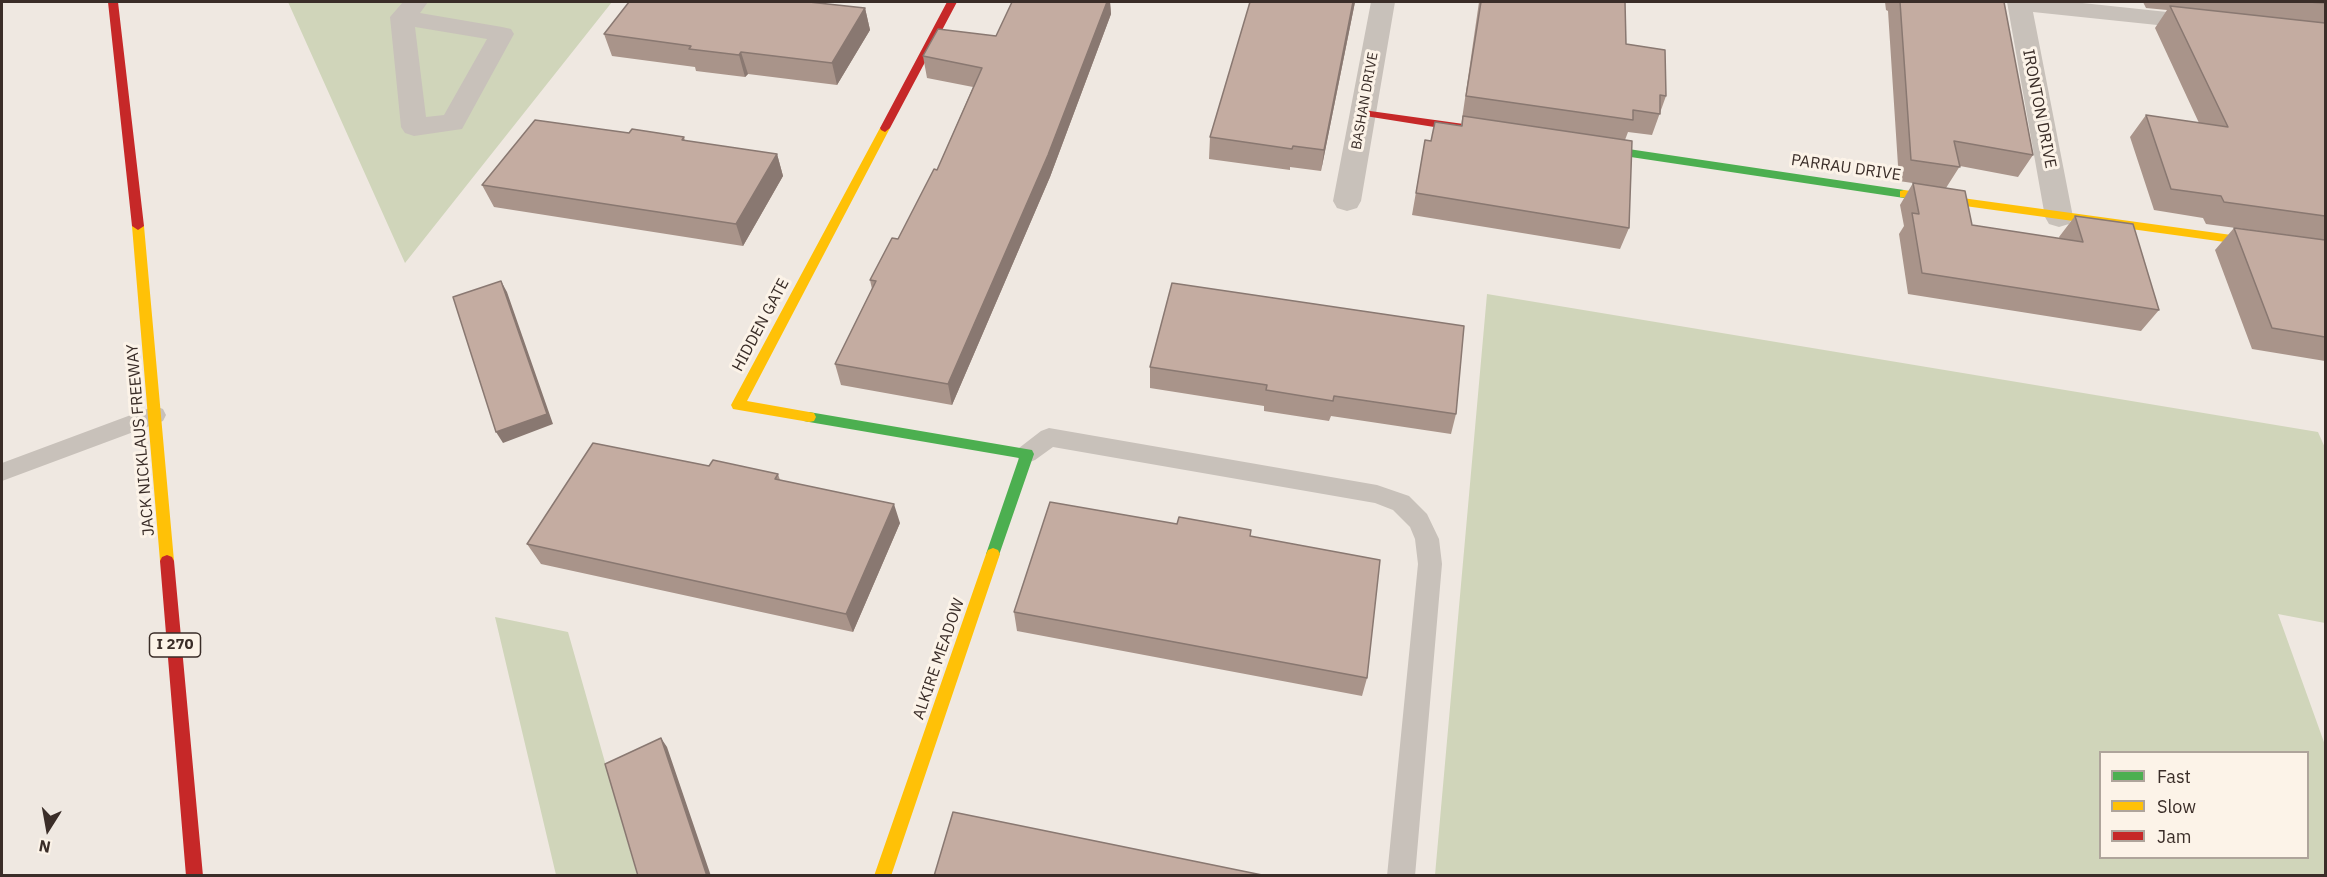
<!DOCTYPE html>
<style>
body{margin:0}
#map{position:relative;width:2327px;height:877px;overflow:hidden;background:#efe8e1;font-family:"IBM Plex Sans",sans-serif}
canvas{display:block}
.frame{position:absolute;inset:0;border:3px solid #3a2d28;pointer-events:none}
.legend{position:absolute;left:2099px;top:751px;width:210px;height:108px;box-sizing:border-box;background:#fcf3e8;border:2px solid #aea49b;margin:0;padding:8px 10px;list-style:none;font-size:18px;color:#3a2d28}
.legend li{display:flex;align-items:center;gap:12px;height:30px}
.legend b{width:30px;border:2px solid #aea49b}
.north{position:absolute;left:18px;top:799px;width:60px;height:60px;-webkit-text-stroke:4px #fcf3e8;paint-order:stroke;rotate:191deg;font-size:16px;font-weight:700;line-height:24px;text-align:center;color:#3a2d28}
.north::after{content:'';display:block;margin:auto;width:21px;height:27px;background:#3a2d28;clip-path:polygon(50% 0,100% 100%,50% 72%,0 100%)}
</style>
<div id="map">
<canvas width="2327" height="877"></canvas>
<div class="frame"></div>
<ul class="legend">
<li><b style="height:8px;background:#4caf50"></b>Fast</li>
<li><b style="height:8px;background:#ffc107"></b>Slow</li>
<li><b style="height:8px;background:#c62828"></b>Jam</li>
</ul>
<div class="north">N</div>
</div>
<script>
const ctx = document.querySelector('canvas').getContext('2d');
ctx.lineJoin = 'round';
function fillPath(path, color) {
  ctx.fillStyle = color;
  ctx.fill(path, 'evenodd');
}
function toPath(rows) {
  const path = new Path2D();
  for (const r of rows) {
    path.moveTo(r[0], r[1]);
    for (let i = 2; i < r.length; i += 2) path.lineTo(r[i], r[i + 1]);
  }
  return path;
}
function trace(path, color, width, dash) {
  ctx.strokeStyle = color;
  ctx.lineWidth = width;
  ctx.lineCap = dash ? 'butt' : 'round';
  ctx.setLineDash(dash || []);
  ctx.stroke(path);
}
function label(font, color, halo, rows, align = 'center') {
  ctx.font = font + ' "IBM Plex Sans",sans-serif';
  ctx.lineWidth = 6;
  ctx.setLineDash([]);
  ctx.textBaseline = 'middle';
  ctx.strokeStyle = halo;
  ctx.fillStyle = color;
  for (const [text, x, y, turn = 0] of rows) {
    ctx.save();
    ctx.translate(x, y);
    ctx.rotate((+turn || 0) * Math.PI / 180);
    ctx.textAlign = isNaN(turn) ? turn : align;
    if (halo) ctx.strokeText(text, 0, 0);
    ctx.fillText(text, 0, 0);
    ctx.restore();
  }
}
fillPath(toPath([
 [288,2,612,2,405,263],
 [1487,294,2318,432,2326,450,2325,623,2278,614,2325,745,2325,875,1435,875],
 [2100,752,2308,752,2308,858,2100,858],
 [495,617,568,632,637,875,556,875]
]), '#d0d5ba');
fillPath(toPath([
 [155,406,163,409,166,415,163,421,2,481,2,463,155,406],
 [1049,428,1377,485,1409,496,1427,514,1439,539,1442,564,1415,876,1387,876,1418,564,1415,539,1410,527,1393,510,1375,503,1053,447,1035,460,1027,463,1019,460,1016,454,1019,448,1041,431,1049,428]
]), '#c8c1ba');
fillPath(toPath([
 [403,2,428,2,420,13,502,27,511,29,514,34,462,129,414,136,405,133,401,127,390,17,403,2],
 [415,27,487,39,444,115,426,117,415,27],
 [1371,2,1395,2,1361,201,1357,208,1347,211,1337,208,1333,201,1371,2],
 [2007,2,2073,2,2205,16,2214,18,2217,23,2214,28,2205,30,2033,12,2073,217,2069,224,2059,227,2049,224,2045,217,2007,2]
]), '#c8c1ba');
fillPath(toPath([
 [1588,143,1904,190,1910,194,1904,198,1584,150,1584,144,1588,143],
 [809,412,1032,450,1034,454,998,558,993,560,988,558,986,554,1019,458,809,422,804,421,802,417,804,413,809,412]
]), '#4caf50');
fillPath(toPath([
 [885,124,890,128,747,401,809,412,814,413,816,417,814,421,809,422,733,409,731,405,880,128,885,124],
 [1904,190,2326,248,2326,256,1900,197,1900,191,1904,190],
 [138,222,144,226,174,561,172,565,167,567,162,565,160,561,132,226,138,222],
 [993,548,998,550,1000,554,891,876,874,876,986,554,988,550,993,548]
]), '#ffc107');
fillPath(toPath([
 [108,2,118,2,144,226,138,230,132,226,108,2],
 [947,2,957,2,890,128,885,132,881,130,880,128,947,2],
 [1363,110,1478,126,1484,130,1478,134,1359,115,1358,113,1363,110],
 [167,555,172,557,174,561,203,876,186,876,160,561,162,557,167,555]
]), '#c62828');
fillPath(toPath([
 [1012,2,1110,2,1111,14,1050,177,952,405,841,385,835,364,872,289,870,280,898,239,937,170,973,87,927,78,923,56,996,36],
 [1250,2,1355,2,1321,171,1290,167,1290,170,1209,159,1210,137],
 [1479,2,1625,2,1626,44,1666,96,1652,135,1628,132,1625,140,1629,228,1620,249,1412,215,1425,140,1431,141,1461,126],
 [1885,2,2004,2,2033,155,2018,177,1960,166,1946,188,1899,181,1888,11,1886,10],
 [2143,2,2325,2,2325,240,2206,224,2203,218,2154,210,2130,137,2146,115,2199,123,2155,28,2167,10,2146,8],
 [865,8,870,30,837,85,748,74,745,77,696,71,695,67,612,56,604,34],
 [629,133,684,137,685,141,777,154,783,176,743,246,494,207,482,185],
 [1913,183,1972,225,2060,239,2059,237,2075,216,2159,310,2141,331,1908,294,1899,234,1904,226,1900,205],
 [2234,228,2325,240,2325,361,2252,349,2215,250],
 [1150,367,1456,414,1451,434,1331,416,1329,421,1264,411,1264,406,1150,388],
 [709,466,778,474,780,480,900,523,853,632,541,564,527,544],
 [1250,537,1367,678,1362,696,1017,631,1014,612]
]), '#a9948a');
fillPath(toPath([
 [1107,2,1110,2,1111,14,1050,177,952,405,948,384],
 [1353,2,1355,2,1321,171,1324,150],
 [865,8,870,30,837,85,832,63],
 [741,52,748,74,745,77,739,55],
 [777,154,783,176,743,246,736,224],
 [501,281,507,292,553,424,503,443,496,432],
 [894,504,900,523,853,632,846,614],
 [661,738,667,747,711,876,707,876]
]), '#897871');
const building = toPath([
 [629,2,809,2,865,8,832,63,741,52,739,55,689,49,691,46,604,34,629,2],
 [1012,2,1107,2,1048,155,948,384,835,364,876,281,870,280,892,238,898,239,934,169,937,170,982,68,923,56,938,29,996,36,1012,2],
 [1250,2,1353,2,1324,150,1293,146,1292,149,1210,137,1250,2],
 [1481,2,1625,2,1626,44,1665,50,1666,96,1660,95,1660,114,1633,110,1633,120,1466,96,1481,2],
 [1900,2,2004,2,2033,155,1954,141,1960,167,1911,160,1900,2],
 [2308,2,2325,2,2325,3,2308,2],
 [2170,6,2325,23,2325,216,2224,202,2221,196,2171,189,2146,115,2228,127,2170,6],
 [1463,116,1632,141,1629,228,1416,193,1425,140,1431,141,1435,122,1462,126,1463,116],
 [535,120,629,133,632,129,684,137,682,140,777,154,736,224,482,185,535,120],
 [1913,183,1965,191,1972,225,2083,242,2075,216,2133,224,2159,310,1922,273,1912,213,1919,214,1913,183],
 [2234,228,2325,240,2325,337,2272,328,2234,228],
 [501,281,547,414,496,432,453,297,501,281],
 [1172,283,1464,326,1456,414,1334,396,1333,401,1266,390,1267,385,1150,367,1172,283],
 [593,443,709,466,713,460,778,474,775,479,894,504,846,614,527,544,593,443],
 [1050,502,1177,524,1179,517,1251,530,1250,536,1380,560,1367,678,1014,612,1050,502],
 [661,738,707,876,638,876,605,764,661,738],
 [953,812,1267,876,934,876,953,812]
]);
fillPath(building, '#c4aca1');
trace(building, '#897871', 1.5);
label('14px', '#3a2d28', '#fcf3e8', [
 ["BASHAN DRIVE",1365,101,-80]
]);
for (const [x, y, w] of [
 [175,645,51]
]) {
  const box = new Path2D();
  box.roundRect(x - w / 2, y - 12, w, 24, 4.5);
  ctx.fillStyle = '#fcf3e8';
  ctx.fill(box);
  trace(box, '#3a2d28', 1.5);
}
label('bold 15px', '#3a2d28', null, [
 ["I 270",175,645]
]);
label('16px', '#3a2d28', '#fcf3e8', [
 ["IRONTON DRIVE",2039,109,79],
 ["PARRAU DRIVE",1846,168,8],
 ["HIDDEN GATE",761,325,-62],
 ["JACK NICKLAUS FREEWAY",141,440,-95],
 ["ALKIRE MEADOW",939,659,-71]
]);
</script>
